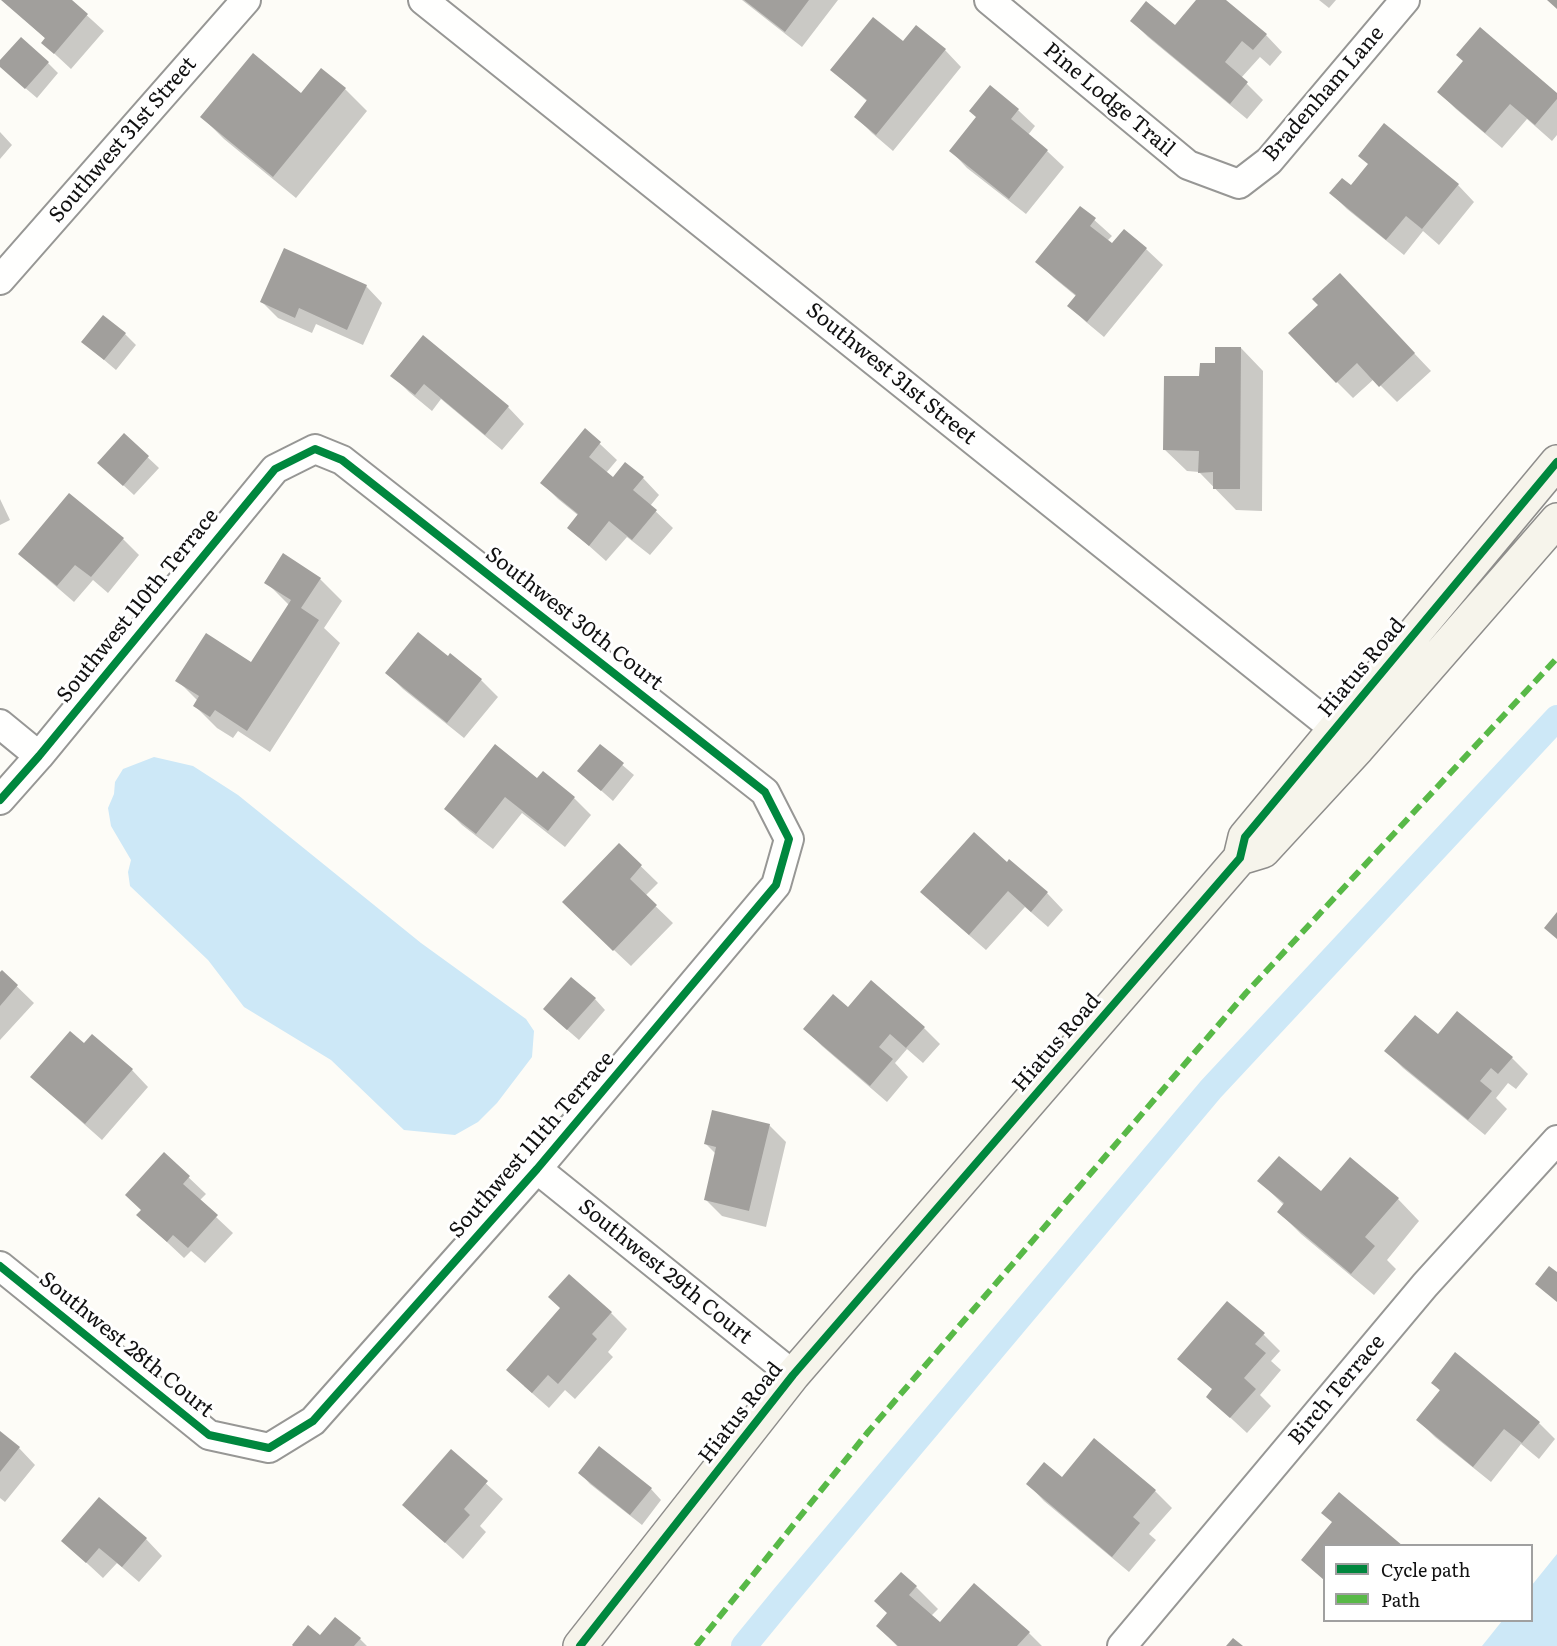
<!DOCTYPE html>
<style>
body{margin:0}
#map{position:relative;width:1557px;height:1646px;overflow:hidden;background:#fdfcf7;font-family:Literata,serif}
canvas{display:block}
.legend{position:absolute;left:1323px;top:1544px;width:210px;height:78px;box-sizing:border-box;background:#fff;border:2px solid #a0a0a0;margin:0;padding:8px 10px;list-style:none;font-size:18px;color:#111}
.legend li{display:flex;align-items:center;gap:12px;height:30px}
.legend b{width:30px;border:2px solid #a0a0a0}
</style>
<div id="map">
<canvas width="1557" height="1646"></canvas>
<ul class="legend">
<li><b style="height:8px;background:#00873e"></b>Cycle path</li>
<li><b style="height:8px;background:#58b947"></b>Path</li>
</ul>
</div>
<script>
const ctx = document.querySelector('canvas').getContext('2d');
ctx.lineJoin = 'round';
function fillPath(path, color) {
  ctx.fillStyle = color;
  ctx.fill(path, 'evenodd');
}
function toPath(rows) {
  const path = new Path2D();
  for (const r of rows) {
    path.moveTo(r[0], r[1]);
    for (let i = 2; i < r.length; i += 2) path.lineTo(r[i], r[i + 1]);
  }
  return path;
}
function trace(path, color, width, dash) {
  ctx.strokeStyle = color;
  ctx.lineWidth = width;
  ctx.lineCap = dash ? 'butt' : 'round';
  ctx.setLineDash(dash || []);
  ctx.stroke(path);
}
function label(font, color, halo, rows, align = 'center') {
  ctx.font = font + ' Literata,serif';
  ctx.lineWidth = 6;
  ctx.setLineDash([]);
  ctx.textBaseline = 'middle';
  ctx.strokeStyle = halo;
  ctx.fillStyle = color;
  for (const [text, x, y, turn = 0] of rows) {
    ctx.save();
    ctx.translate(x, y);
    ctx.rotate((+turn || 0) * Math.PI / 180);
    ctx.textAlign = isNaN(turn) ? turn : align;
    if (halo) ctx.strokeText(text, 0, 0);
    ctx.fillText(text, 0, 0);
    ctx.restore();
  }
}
fillPath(toPath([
 [154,757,193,766,238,795,421,943,526,1019,534,1031,532,1057,497,1103,478,1122,455,1135,404,1130,331,1060,244,1007,208,960,130,886,128,872,131,860,111,826,108,808,114,794,115,782,123,769],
 [1557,1554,1557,1646,1482,1646,1502,1621,1532,1620,1532,1585]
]), '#cde8f7');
fillPath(toPath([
 [3,0,70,0,104,31,71,69,43,43,46,39],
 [742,0,838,0,802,47],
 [1198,0,1224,0,1266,35,1282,52,1270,66,1260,57,1241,78,1263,100,1247,119,1148,37,1132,21,1175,27],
 [1319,0,1336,0,1329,8],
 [917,27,945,50,961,67,893,151,872,133,856,117,868,102,832,70,903,44],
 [0,63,48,63,58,73,37,98,10,75,0,65],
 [321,70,345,89,367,111,296,198,224,139,202,117,301,95],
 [1439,92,1557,95,1557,135,1552,141,1527,119,1502,148,1456,109],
 [1018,110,1035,126,1028,135,1047,151,1064,167,1026,214,967,168,951,151],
 [1384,125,1458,185,1474,202,1439,245,1423,231,1404,255,1347,209,1331,193,1351,187,1369,165],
 [0,132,12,145,0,159],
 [1081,208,1112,236,1107,241,1112,245,1146,249,1163,265,1104,337,1086,322,1069,306,1077,297,1054,278,1037,262],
 [366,286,382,303,363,345,316,324,312,333,278,318,261,301],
 [1356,292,1431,371,1397,402,1374,379,1353,398,1337,382],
 [125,334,136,345,116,370,83,342],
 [423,337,508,407,524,424,502,450,441,399,432,411,409,392,392,375],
 [1241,348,1263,371,1262,511,1236,510,1199,472,1187,471,1164,449,1201,378,1216,365],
 [585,430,617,460,606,473,613,479,643,478,659,495,650,506,673,528,650,555,627,537,606,561,569,528,579,516,558,499,542,483],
 [124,435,159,468,134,495,110,473],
 [0,499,10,520,0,525],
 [123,539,139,555,108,593,93,580,74,602,37,570,20,554],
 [320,579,342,601,324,628,340,643,270,752,238,731,233,738,217,728,195,706,198,701,177,680,251,664,289,605,266,582],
 [450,655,481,680,498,697,464,738,403,689,387,673,448,658],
 [600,746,634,775,613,801,579,771],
 [543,773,574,798,591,815,565,847,522,813,493,849,462,825,446,809,538,780],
 [619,845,658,883,645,896,673,923,631,966,581,919],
 [1007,864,1047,893,1063,910,1048,927,1025,907,986,950,939,909],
 [2,972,34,1003,0,1040,0,974],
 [595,999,605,1010,579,1040,556,1020],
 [848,1009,924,1028,940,1044,923,1063,907,1049,895,1063,908,1077,887,1102,822,1046,805,1029],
 [1439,1036,1512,1058,1528,1074,1516,1089,1508,1083,1496,1098,1507,1109,1485,1135,1403,1068,1386,1051],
 [132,1070,148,1087,102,1140,49,1093,32,1077],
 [769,1125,786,1142,766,1227,722,1216,705,1199,716,1154,706,1144],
 [164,1154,206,1194,199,1201,233,1233,205,1263,191,1251,184,1258,138,1215,142,1210],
 [1259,1181,1321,1193,1398,1199,1419,1221,1387,1260,1396,1269,1374,1295,1301,1234,1279,1212,1284,1205],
 [611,1313,627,1329,608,1352,613,1357,575,1399,565,1390,549,1408,524,1386],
 [1263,1334,1280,1351,1271,1361,1281,1370,1260,1395,1271,1406,1247,1433,1208,1397],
 [1433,1383,1539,1423,1555,1439,1539,1459,1521,1444,1491,1482,1435,1437,1418,1420,1441,1392],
 [0,1433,19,1448,35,1465,5,1502,0,1498],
 [1094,1440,1155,1491,1172,1508,1149,1534,1156,1540,1129,1572,1044,1501,1028,1484,1062,1479],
 [451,1452,503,1499,480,1526,486,1532,463,1559,404,1505],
 [580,1473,651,1489,661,1500,642,1525,590,1484],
 [146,1539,162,1556,139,1582,117,1563,103,1578,63,1541],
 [916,1587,938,1609,931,1616,940,1624,1029,1633,1042,1646,897,1646,878,1626],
 [320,1637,360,1639,367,1646,295,1646]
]), '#0003');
trace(toPath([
 [744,1646,785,1596,1211,1089,1557,718]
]), '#cde8f7', 26);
fillPath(toPath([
 [1,0,72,0,88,14,54,54,41,43,45,38],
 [744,0,809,0,785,32],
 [1196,0,1226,0,1267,34,1253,50,1242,41,1225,62,1248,82,1230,104,1130,21,1146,1,1175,25],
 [1547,0,1557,0,1557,9],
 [873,17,903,41,916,25,946,49,876,135,854,117,867,100,830,70],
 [1480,27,1557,93,1557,99,1535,125,1510,104,1485,133,1437,92,1463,61,1456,55],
 [21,37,49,62,25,89,0,67,0,60],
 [253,53,301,93,321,68,346,88,273,177,200,117],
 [990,85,1019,109,1011,119,1048,150,1009,199,949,151,976,117,969,111],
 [1384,123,1459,184,1422,229,1406,216,1386,240,1329,193,1342,178,1351,185,1368,164,1358,156],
 [1080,206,1096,218,1090,226,1112,243,1124,229,1147,248,1087,322,1067,306,1076,295,1035,262],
 [284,248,367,285,347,330,299,308,295,318,260,302],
 [1340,273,1415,353,1379,387,1357,363,1336,383,1288,333,1318,305,1312,299],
 [103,315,126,333,104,360,81,342],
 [423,335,509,406,485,435,424,384,415,395,390,376],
 [1215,347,1241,347,1240,489,1213,489,1213,472,1198,473,1199,451,1163,450,1164,376,1199,376,1200,363,1215,363],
 [585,428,601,442,589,457,613,477,625,462,644,477,633,490,657,510,632,540,609,521,589,546,567,528,578,514,540,483],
 [124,433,149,456,123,486,97,463],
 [69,493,124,538,91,577,75,565,57,586,18,554],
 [283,553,321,578,301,608,319,620,247,731,215,710,210,717,193,706,199,696,175,681,206,633,251,662,291,600,264,583],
 [418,632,448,656,450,653,482,679,447,723,385,673],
 [495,744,537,778,543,771,575,797,548,831,505,797,476,834,444,809],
 [600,744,624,763,601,791,577,771],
 [974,832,1007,862,1009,859,1048,892,1031,912,1008,891,969,935,920,892],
 [619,843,642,865,630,879,657,905,613,951,562,902],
 [1557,912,1557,939,1544,928],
 [2,970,18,985,0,1006,0,972],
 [571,977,596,998,567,1030,543,1009],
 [871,980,925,1027,906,1048,890,1034,879,1047,893,1059,870,1086,803,1029,833,994,848,1007],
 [1457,1011,1513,1057,1498,1074,1491,1068,1480,1081,1492,1091,1468,1120,1384,1051,1415,1015,1438,1034],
 [70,1031,84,1043,92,1034,133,1069,85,1124,30,1077],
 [712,1110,770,1124,749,1211,704,1200,716,1147,704,1144],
 [164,1152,190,1176,183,1184,218,1215,188,1248,173,1235,167,1242,136,1215,141,1210,125,1195],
 [1279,1156,1321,1191,1350,1157,1399,1198,1365,1237,1375,1246,1351,1274,1277,1212,1284,1203,1257,1181],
 [1549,1266,1557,1272,1557,1302,1535,1284],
 [569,1274,612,1312,592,1334,597,1339,558,1384,548,1375,532,1393,506,1370,560,1308,548,1297],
 [1227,1301,1265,1333,1255,1344,1266,1353,1244,1378,1256,1389,1230,1418,1206,1397,1212,1389,1177,1359],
 [1455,1352,1540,1422,1522,1443,1504,1429,1473,1467,1416,1420,1440,1390,1431,1383],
 [0,1431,20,1447,0,1472],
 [1094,1438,1156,1490,1133,1517,1140,1523,1112,1557,1026,1484,1044,1462,1062,1477],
 [599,1446,652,1488,630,1515,578,1473],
 [451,1449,488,1481,464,1509,470,1515,445,1543,402,1505],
 [1339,1492,1403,1546,1324,1546,1324,1580,1301,1560,1332,1522,1321,1513],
 [99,1497,147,1538,122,1567,99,1548,86,1563,61,1541],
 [901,1572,917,1586,909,1595,940,1622,974,1583,1030,1632,1017,1646,898,1646,876,1626,887,1613,874,1601],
 [335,1617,361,1638,354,1646,293,1646,292,1645,308,1625,320,1635],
 [1233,1638,1243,1646,1226,1646]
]), '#a19f9c');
const street = toPath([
 [423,0,1352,743],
 [989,0,1188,165,1239,184,1269,161,1405,0],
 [0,280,246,0],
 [0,724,39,756],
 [0,800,39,756,275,469,315,449,342,460,765,792,789,839,776,885,537,1169,313,1421,269,1448,209,1435,0,1266],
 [537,1169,793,1375],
 [1122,1646,1425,1285,1557,1140]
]);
const secondary = toPath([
 [1240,858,1263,851,1358,748,1557,520],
 [580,1646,793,1375,1240,858,1245,837,1557,462]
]);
trace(street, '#979795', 32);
trace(secondary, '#8e8d8b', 36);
trace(street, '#fffffe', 28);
trace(secondary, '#f6f4eb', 33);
trace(toPath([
 [696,1646,868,1432,1246,993,1557,658]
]), '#58b947', 6, [12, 6]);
trace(toPath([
 [0,800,39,756,275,469,315,449,342,460,765,792,789,839,776,885,537,1169,313,1421,269,1448,209,1435,0,1266],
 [580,1646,793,1375,1240,858,1245,837,1557,462]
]), '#00873e', 8);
label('21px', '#111', '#fff', [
 ["Bradenham Lane",1324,94,-49],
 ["Pine Lodge Trail",1109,100,40],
 ["Southwest 31st Street",123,140,-49],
 ["Southwest 31st Street",891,374,39],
 ["Southwest 110th Terrace",138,606,-51],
 ["Southwest 30th Court",574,619,38],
 ["Hiatus Road",1362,668,-50],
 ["Hiatus Road",1057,1043,-49],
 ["Southwest 111th Terrace",532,1145,-49],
 ["Southwest 29th Court",665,1272,39],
 ["Southwest 28th Court",126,1345,39],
 ["Birch Terrace",1337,1390,-50],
 ["Hiatus Road",741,1413,-52]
]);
</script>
